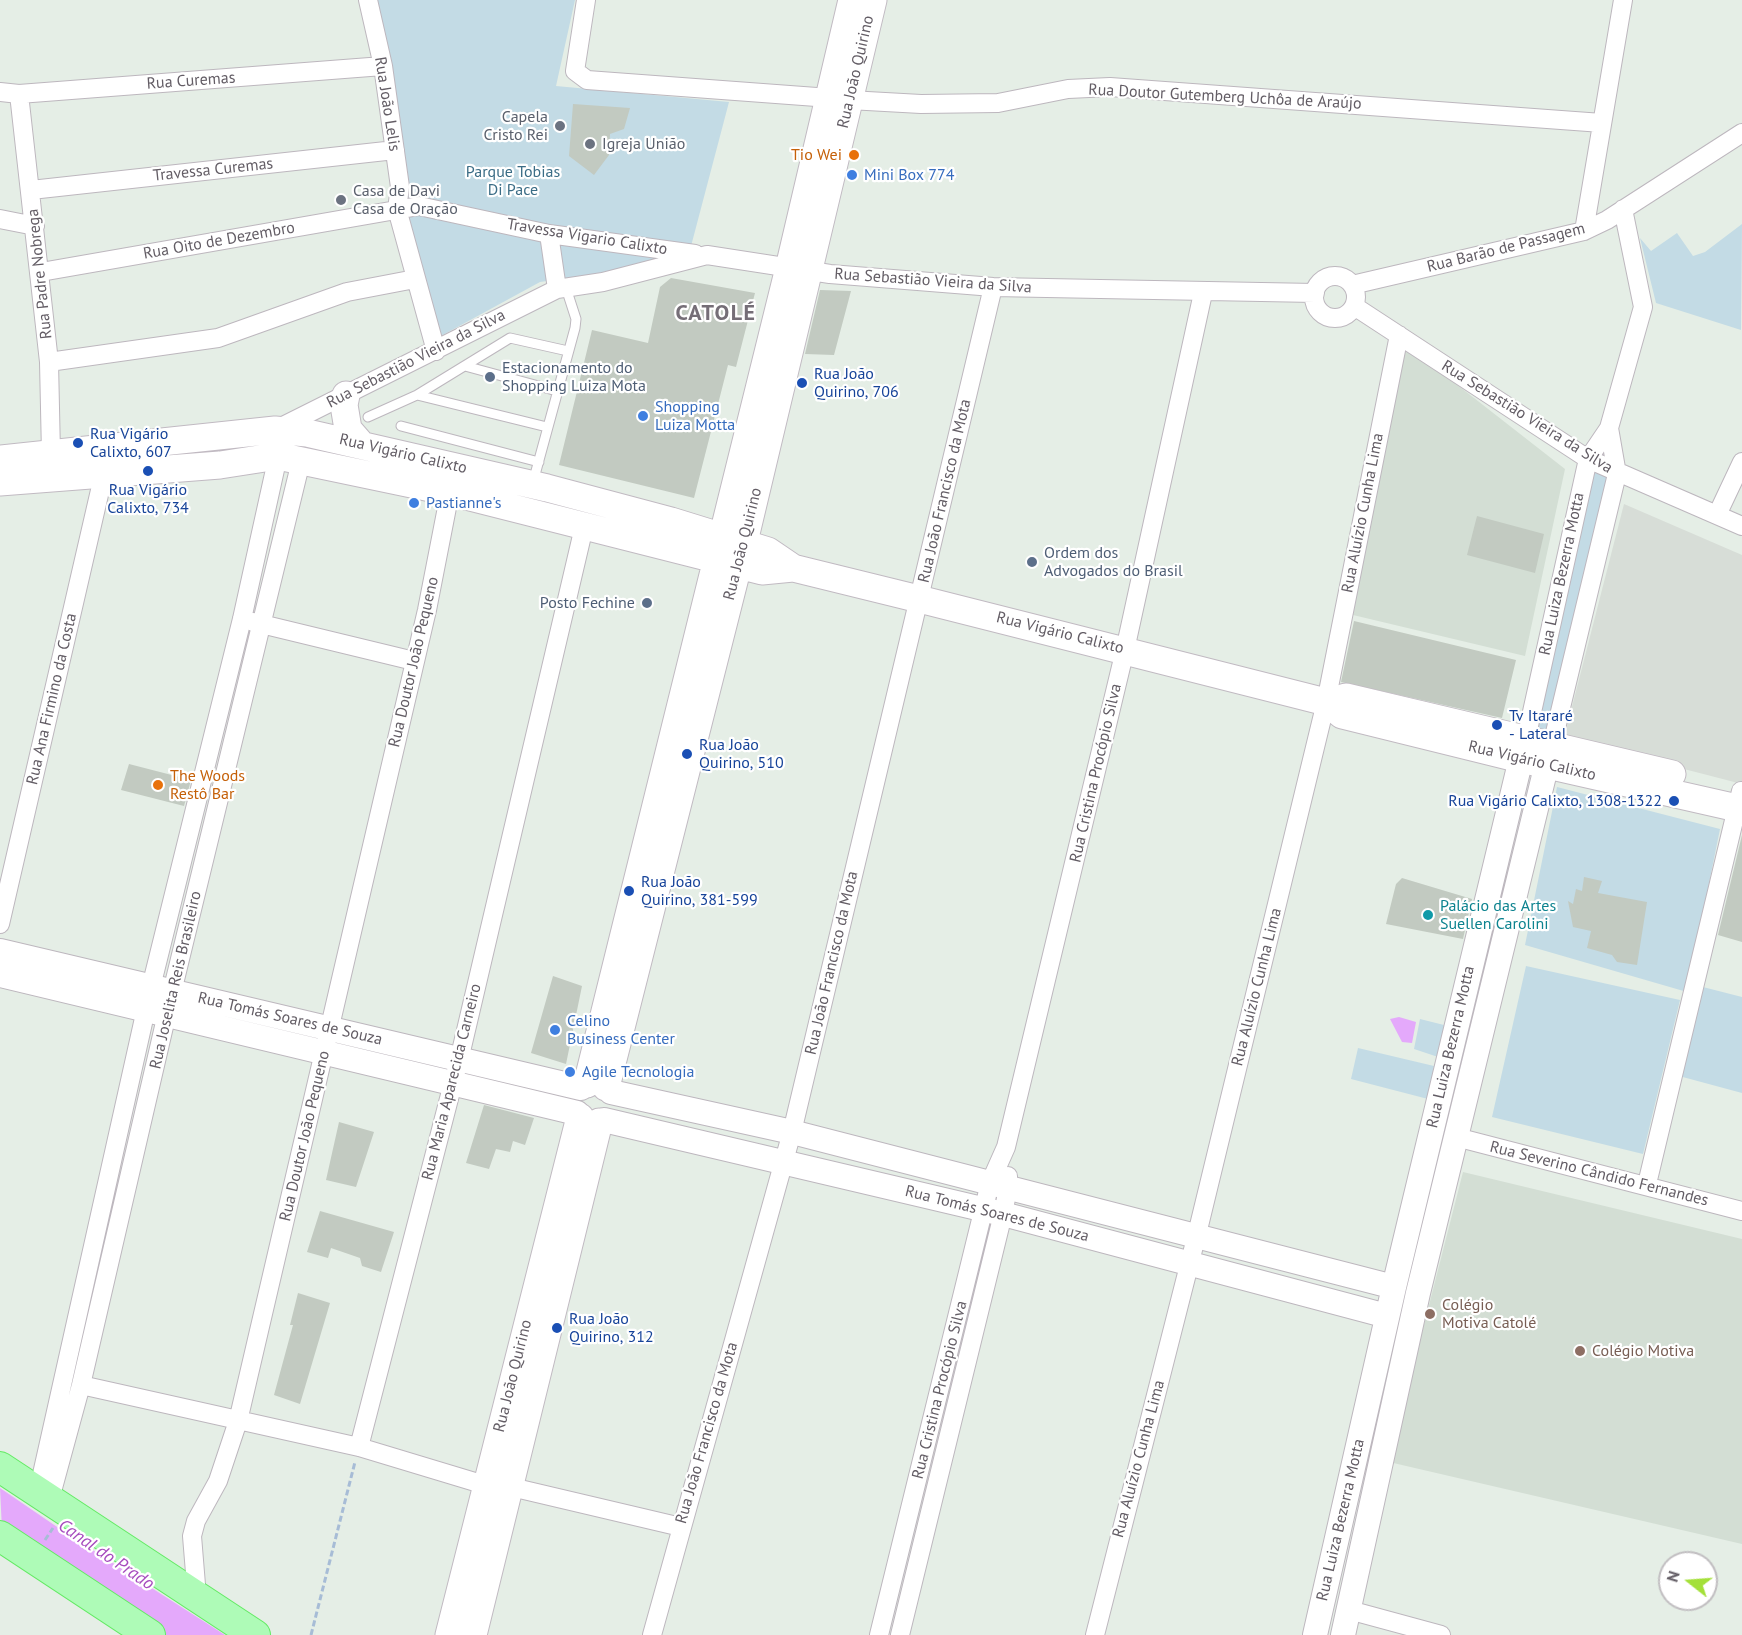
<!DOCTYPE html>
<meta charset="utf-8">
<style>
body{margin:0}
#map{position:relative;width:1742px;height:1635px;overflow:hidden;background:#e5eee6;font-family:"PT Sans",sans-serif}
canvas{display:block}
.north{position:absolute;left:1658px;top:1551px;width:60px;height:60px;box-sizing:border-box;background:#fff;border:2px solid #c1bec1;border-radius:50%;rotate:287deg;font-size:16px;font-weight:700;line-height:24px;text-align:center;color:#635d65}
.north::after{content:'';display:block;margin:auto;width:21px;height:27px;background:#a4e039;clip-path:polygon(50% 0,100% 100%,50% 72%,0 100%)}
</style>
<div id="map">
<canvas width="1742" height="1635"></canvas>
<div class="north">N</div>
</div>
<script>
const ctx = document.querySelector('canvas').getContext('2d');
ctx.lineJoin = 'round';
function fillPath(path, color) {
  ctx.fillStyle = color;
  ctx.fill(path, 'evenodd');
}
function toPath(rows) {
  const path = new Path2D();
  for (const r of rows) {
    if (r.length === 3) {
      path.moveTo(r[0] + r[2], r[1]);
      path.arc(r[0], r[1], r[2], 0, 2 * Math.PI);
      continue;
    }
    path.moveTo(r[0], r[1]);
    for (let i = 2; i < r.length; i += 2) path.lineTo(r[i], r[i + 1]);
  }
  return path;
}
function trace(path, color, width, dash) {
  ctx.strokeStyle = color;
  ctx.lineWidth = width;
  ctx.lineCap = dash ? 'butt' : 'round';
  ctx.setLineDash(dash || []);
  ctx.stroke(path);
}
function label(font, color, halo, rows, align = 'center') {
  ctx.font = font + ' "PT Sans",sans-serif';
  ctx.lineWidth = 4.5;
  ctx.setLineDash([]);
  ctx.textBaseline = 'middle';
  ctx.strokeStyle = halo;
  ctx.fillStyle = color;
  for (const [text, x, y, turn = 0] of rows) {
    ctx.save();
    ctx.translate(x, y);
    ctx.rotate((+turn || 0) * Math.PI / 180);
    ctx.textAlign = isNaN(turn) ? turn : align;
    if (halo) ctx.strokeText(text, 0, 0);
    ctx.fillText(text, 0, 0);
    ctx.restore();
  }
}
fillPath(toPath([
 [1624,504,1742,555,1742,784,1564,738]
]), '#d7ddd7');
fillPath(toPath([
 [1401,341,1565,469,1525,656,1353,615],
 [1463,1172,1742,1239,1742,1544,1389,1462]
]), '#d3ded4');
fillPath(toPath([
 [377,0,575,0,556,86,729,102,690,250,609,272,540,282,441,336,403,214,409,185,392,67],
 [1742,224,1741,330,1656,303,1640,238,1651,251,1677,233,1693,256,1705,252],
 [1590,465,1610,479,1548,740,1531,735],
 [1557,787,1720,829,1687,992,1525,945],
 [1526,966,1680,1000,1643,1154,1492,1117],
 [1699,986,1742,997,1742,1093,1679,1076],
 [1420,1019,1444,1025,1438,1057,1414,1049],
 [1358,1048,1434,1066,1428,1099,1351,1079]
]), '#c3dbe5');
fillPath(toPath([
 [1399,1017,1416,1022,1412,1043,1402,1042,1390,1019],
 [0,1488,66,1533,225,1635,166,1635,2,1530]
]), '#e4a9fb');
fillPath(toPath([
 [573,104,630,108,624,129,610,134,609,155,594,175,569,156],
 [671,278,755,293,736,367,728,365,694,498,559,465,592,330,648,343,660,287],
 [820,290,851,291,834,355,805,354],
 [1477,516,1544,534,1535,573,1467,555],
 [1354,621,1516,660,1502,718,1341,682],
 [129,764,191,780,184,806,121,790],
 [1742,835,1742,942,1718,935],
 [1584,877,1602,881,1598,893,1647,902,1637,965,1617,962,1612,955,1587,948,1591,931,1573,927,1568,901,1573,904,1576,889,1582,891],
 [1402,878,1472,899,1463,939,1386,924,1396,884],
 [553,976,582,986,566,1064,531,1053],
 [484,1105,534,1118,525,1145,513,1141,510,1152,496,1149,489,1169,466,1163],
 [339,1122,374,1132,356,1187,326,1180],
 [320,1211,394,1232,381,1272,362,1266,360,1258,331,1248,328,1258,307,1252],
 [298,1293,330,1303,300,1404,274,1395,293,1325,290,1325]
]), '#c2cac1');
const service = toPath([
 [465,366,557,391],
 [417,395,547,427],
 [368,417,417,395,510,338,568,351],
 [401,426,539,462],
 [533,482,575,328,576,319,566,288]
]);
const minor = toPath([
 [368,0,383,66,400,187,397,209,436,351],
 [586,0,575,71,587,80,830,98],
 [0,92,19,94,383,66],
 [19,94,49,362,51,454],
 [849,100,921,104,998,103,1068,89,1110,87,1602,123],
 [31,190,395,150],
 [0,219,35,226],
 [1584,231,1623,0],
 [549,234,557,289],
 [41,272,419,206,549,234,695,254],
 [1335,297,21],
 [1352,285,1584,231,1607,220,1742,133],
 [1354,306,1588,459,1742,526],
 [49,362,218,338,347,292,415,279],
 [277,429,557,289,603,282,707,255,830,274,993,287,1315,293],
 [1717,515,1742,462],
 [253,622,414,661],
 [1526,739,1588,459,1609,428,1643,307,1623,209],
 [1552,745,1617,474,1609,428],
 [0,924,104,473],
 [1456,1137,1742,1211],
 [1647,1184,1741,791],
 [81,1385,359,1447,485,1485],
 [359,1447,459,1060,584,527],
 [507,1486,681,1527],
 [38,1492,151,987,242,619,278,456],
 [50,1499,81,1385,172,992,301,461],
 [197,1597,192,1536,196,1521,218,1481,238,1421,427,610,450,492],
 [1349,1610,1441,1635],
 [652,1635,792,1132,993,287],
 [879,1635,990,1183,1006,1147,1125,650,1203,293],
 [900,1635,1003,1214,1008,1188,1008,1176],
 [1095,1635,1197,1234,1326,702,1399,335]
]);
const tertiary = toPath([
 [0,951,581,1088],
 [0,975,577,1113],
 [611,1092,792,1132,1394,1287],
 [604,1120,1003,1214,1387,1316],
 [1315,1635,1394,1287,1525,742],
 [1343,1635,1418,1293,1551,747]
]);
const secondary = toPath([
 [346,395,344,405,348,429,361,444],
 [0,459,275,430,307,433,547,488,671,521,768,551,793,568],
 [0,482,220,465,278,456,450,492,762,571,793,568,919,599,1326,702,1342,715,1516,758,1742,809],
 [1339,699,1346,697,1672,774],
 [587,1084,789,268,852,0],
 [606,1087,744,542,873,0],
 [449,1635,580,1117],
 [473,1635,599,1122]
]);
const primary = toPath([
 [0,1467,255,1635],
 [0,1536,150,1635]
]);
trace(service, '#bdb7be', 11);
trace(minor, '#bdb7be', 20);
trace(tertiary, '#bdb7be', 26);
trace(secondary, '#c1bac2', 29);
trace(primary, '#62ea63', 32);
trace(toPath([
 [45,1540,53,1528],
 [311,1635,355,1462]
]), '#a7bcd6', 3, [6, 3]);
trace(service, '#fff', 9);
trace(minor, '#fff', 18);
trace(tertiary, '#fff', 24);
trace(secondary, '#fff', 27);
trace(primary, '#aefbb7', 30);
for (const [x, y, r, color] of [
 [560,126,6,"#6b7280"],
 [590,144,6,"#6b7280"],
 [854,155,6,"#e8710a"],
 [852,175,6,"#3f7fe0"],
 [341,200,6,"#6b7280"],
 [490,377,6,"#5c6f8a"],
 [802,383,6,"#1a4fb4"],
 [643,416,6,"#3f7fe0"],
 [78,443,6,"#1a4fb4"],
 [148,471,6,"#1a4fb4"],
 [414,503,6,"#3f7fe0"],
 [1032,562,6,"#5c6f8a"],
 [647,603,6,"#5c6f8a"],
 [1497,725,6,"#1a4fb4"],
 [687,754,6,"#1a4fb4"],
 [158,785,6,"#e8710a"],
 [1674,801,6,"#1a4fb4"],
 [629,891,6,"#1a4fb4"],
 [1428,915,6,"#0f9aa8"],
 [555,1030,6,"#3f7fe0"],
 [570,1072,6,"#3f7fe0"],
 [1430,1314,6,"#8d6e63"],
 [557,1328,6,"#1a4fb4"],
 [1580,1351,6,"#8d6e63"]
]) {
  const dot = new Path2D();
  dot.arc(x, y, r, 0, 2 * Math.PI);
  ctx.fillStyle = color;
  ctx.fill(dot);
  trace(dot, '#fff', 2);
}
label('16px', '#635d65', '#fff', [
 ["Rua João Quirino",856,72,-77],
 ["Rua Curemas",191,81,-4],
 ["Rua Doutor Gutemberg Uchôa de Araújo",1225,97,3],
 ["Rua João Lelis",387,104,81],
 ["Travessa Curemas",213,170,-6],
 ["Travessa Vigario Calixto",587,237,9],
 ["Rua Oito de Dezembro",219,241,-10],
 ["Rua Barão de Passagem",1506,248,-14],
 ["Rua Padre Nobrega",40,274,-96],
 ["Rua Sebastião Vieira da Silva",933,281,4],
 ["Rua Sebastião Vieira da Silva",416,359,-27],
 ["Rua Sebastião Vieira da Silva",1527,417,32],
 ["Rua Vigário Calixto",403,454,13],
 ["Rua João Francisco da Mota",945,491,-77],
 ["Rua Aluízio Cunha Lima",1363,513,-79],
 ["Rua João Quirino",743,544,-76],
 ["Rua Luiza Bezerra Motta",1562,574,-78],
 ["Rua Vigário Calixto",1060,633,14],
 ["Rua Doutor João Pequeno",414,662,-77],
 ["Rua Ana Firmino da Costa",52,699,-77],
 ["Rua Vigário Calixto",1532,761,13],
 ["Rua Cristina Procópio Silva",1096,773,-77],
 ["Rua João Francisco da Mota",832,963,-77],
 ["Rua Joselita Reis Brasileiro",176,980,-77],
 ["Rua Aluízio Cunha Lima",1257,987,-76],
 ["Rua Tomás Soares de Souza",290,1019,13],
 ["Rua Luiza Bezerra Motta",1451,1047,-77],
 ["Rua Maria Aparecida Carneiro",452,1082,-76],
 ["Rua Doutor João Pequeno",305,1136,-77],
 ["Rua Severino Cândido Fernandes",1599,1174,14],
 ["Rua Tomás Soares de Souza",997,1214,14],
 ["Rua João Quirino",513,1376,-76],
 ["Rua Cristina Procópio Silva",940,1390,-76],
 ["Rua João Francisco da Mota",707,1433,-74],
 ["Rua Aluízio Cunha Lima",1139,1459,-75],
 ["Rua Luiza Bezerra Motta",1341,1520,-77]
]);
label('16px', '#5b616d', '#fff', [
 ["Capela",548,117,"right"],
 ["Cristo Rei",548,135,"right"],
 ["Igreja União",602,144],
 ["Casa de Davi",353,191],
 ["Casa de Oração",353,209]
], 'left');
label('16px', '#c56008', '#fff', [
 ["Tio Wei",842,155],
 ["The Woods",170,776,"left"],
 ["Restô Bar",170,794,"left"]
], 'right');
label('16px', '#3b6d86', '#fff', [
 ["Parque Tobias",513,172],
 ["Di Pace",513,190]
]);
label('16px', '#366cbe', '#fff', [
 ["Mini Box 774",864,175],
 ["Shopping",655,407],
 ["Luiza Motta",655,425],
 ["Pastianne's",426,503],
 ["Celino",567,1021],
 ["Business Center",567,1039],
 ["Agile Tecnologia",582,1072]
], 'left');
label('16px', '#4e5e75', '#fff', [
 ["Estacionamento do",502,368],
 ["Shopping Luiza Mota",502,386],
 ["Ordem dos",1044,553],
 ["Advogados do Brasil",1044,571],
 ["Posto Fechine",635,603,"right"]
], 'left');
label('16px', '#164399', '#fff', [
 ["Rua João",814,374],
 ["Quirino, 706",814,392],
 ["Rua Vigário",90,434],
 ["Calixto, 607",90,452],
 ["Rua Vigário",148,490,"center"],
 ["Calixto, 734",148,508,"center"],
 ["Tv Itararé",1509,716],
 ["- Lateral",1509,734],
 ["Rua João",699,745],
 ["Quirino, 510",699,763],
 ["Rua Vigário Calixto, 1308-1322",1662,801,"right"],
 ["Rua João",641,882],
 ["Quirino, 381-599",641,900],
 ["Rua João",569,1319],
 ["Quirino, 312",569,1337]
], 'left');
label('16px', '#0d838f', '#fff', [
 ["Palácio das Artes",1440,906],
 ["Suellen Carolini",1440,924]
], 'left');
label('16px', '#785e54', '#fff', [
 ["Colégio",1442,1305],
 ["Motiva Catolé",1442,1323],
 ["Colégio Motiva",1592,1351]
], 'left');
label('italic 18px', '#a74cbe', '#fff', [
 ["Canal do Prado",106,1555,34]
]);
ctx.letterSpacing = '1.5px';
label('bold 22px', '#756e77', '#fff', [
 ["CATOLÉ",716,314]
]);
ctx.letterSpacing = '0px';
</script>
